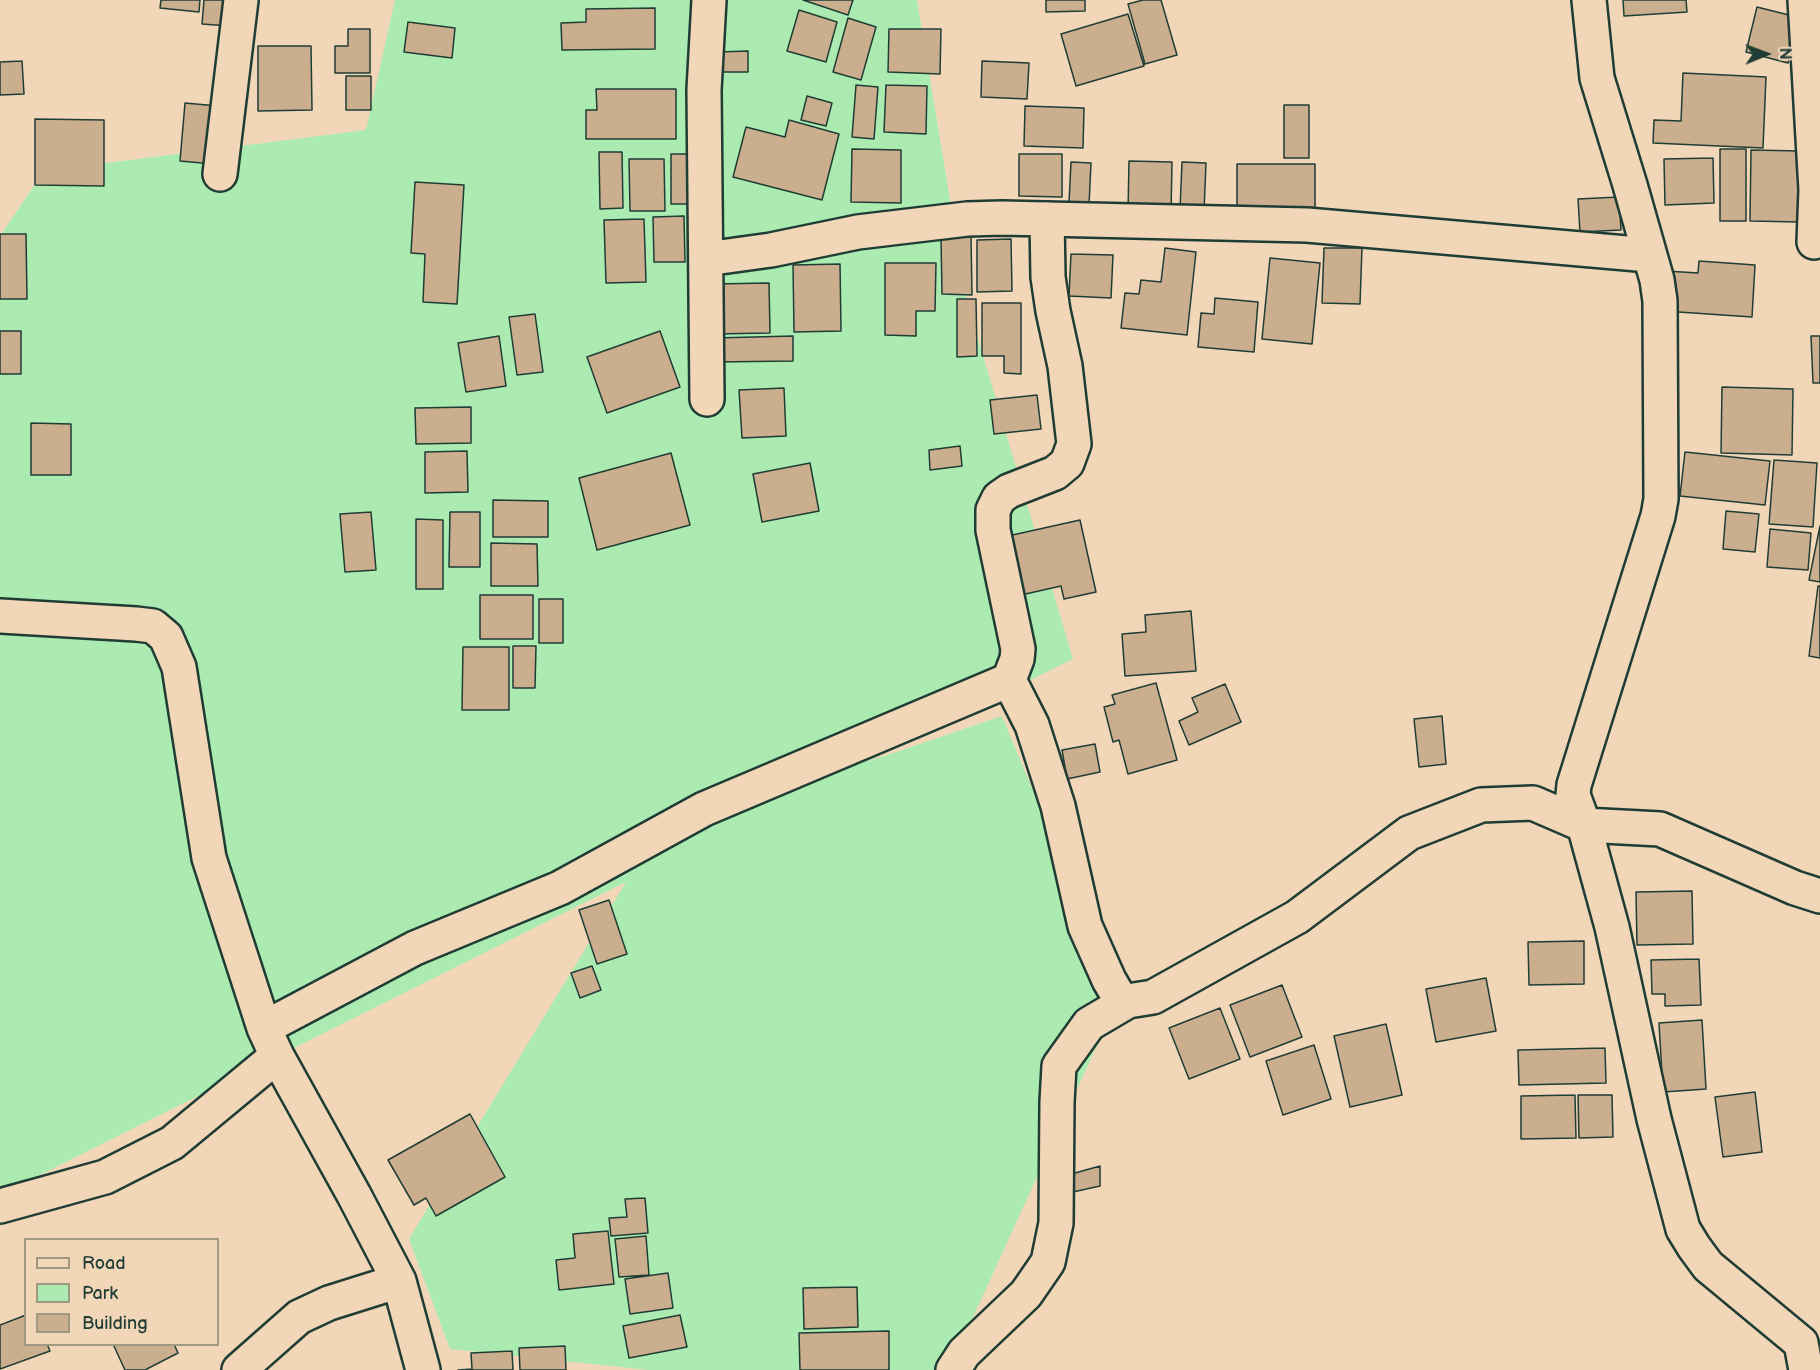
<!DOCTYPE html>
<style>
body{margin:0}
#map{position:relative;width:1820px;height:1370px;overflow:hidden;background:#f1d7b8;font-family:"Balsamiq Sans",sans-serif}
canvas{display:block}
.legend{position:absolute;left:24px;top:1238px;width:195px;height:108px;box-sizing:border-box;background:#f1d7b8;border:2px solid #9d9983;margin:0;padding:8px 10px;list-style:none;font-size:18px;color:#1f3d34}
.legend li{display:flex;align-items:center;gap:12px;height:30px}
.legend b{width:30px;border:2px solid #9d9983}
.north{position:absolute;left:1736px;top:24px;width:60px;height:60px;-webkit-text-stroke:4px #f1d7b8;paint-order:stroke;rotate:89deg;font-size:16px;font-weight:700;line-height:24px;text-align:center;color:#1f3d34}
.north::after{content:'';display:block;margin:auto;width:21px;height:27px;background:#1f3d34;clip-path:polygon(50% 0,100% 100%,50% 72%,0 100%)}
</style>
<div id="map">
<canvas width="1820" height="1370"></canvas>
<ul class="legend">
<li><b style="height:8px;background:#f1d7b8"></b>Road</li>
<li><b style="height:16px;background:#abebb2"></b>Park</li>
<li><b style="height:16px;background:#cbae8d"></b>Building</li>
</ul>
<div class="north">N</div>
</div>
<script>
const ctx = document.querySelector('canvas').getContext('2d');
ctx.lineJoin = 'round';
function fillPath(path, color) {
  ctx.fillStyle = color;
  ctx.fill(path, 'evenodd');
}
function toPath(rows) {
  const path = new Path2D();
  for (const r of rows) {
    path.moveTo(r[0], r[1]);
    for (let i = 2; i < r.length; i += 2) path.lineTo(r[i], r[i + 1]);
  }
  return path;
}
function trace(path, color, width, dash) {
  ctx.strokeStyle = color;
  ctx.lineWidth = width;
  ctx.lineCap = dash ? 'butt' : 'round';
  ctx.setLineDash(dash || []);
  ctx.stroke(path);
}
fillPath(toPath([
 [395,0,917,0,967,302,1073,659,867,762,1002,716,1119,997,949,1370,649,1370,450,1349,409,1239,626,882,0,1195,0,236,44,171,366,130]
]), '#abebb2');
const building = toPath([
 [161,0,200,0,199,12,160,8,161,0],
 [204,0,231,0,229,26,202,24,204,0],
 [803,0,853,0,848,15,803,0],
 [1046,0,1085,0,1085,11,1046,12,1046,0],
 [1143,0,1161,0,1177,55,1145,64,1128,4,1143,0],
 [1623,0,1686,0,1687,12,1624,16,1623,0],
 [1757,7,1801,18,1788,63,1746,52,1757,7],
 [655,8,655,49,562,50,561,23,586,22,586,9,655,8],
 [799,10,837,22,826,62,787,51,799,10],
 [1128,14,1144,66,1076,86,1061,34,1128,14],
 [848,18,876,27,861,80,833,72,848,18],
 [408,22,455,28,452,58,404,52,408,22],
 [348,29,370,29,370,73,335,73,335,46,348,46,348,29],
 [889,29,941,29,940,74,888,72,889,29],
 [258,46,311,46,312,110,258,111,258,46],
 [748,51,748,72,719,72,719,52,748,51],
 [22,61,24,94,0,95,0,62,22,61],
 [982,61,1029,63,1027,99,981,97,982,61],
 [1683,73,1766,77,1763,148,1653,143,1654,120,1681,121,1683,73],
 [346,76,371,76,371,110,346,110,346,76],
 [856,85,878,87,874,139,852,137,856,85],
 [886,85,927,86,926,134,884,132,886,85],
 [596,89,676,89,676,139,586,139,586,110,597,110,596,89],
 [807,96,832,103,826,126,801,120,807,96],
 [185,103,218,106,213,164,180,161,185,103],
 [1284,105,1309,105,1309,158,1284,158,1284,105],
 [1025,106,1084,108,1083,148,1024,146,1025,106],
 [35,119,104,120,104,186,35,185,35,119],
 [789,120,839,134,822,200,733,177,746,127,785,137,789,120],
 [852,149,901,150,901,203,851,202,852,149],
 [1720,149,1746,149,1746,221,1720,221,1720,149],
 [1751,150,1801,151,1799,222,1750,221,1751,150],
 [599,152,622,152,623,208,600,209,599,152],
 [671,154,702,154,703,204,671,204,671,154],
 [1019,154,1062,154,1062,197,1019,196,1019,154],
 [1713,158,1714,203,1665,205,1664,159,1713,158],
 [629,159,664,159,665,211,630,211,629,159],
 [1129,161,1172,162,1171,213,1128,212,1129,161],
 [1071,162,1091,163,1089,205,1069,203,1071,162],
 [1182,162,1206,163,1204,211,1180,210,1182,162],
 [1237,164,1315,164,1315,215,1237,214,1237,164],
 [415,182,464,185,457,304,423,302,425,254,411,253,415,182],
 [1619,197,1621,230,1580,232,1578,199,1619,197],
 [684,216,685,262,654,262,653,217,684,216],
 [644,219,646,282,606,283,604,220,644,219],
 [0,234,26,234,27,299,0,299,0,234],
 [971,236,972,295,942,294,941,237,971,236],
 [1011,239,1012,291,977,292,977,240,1011,239],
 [1165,248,1196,252,1187,335,1121,328,1125,293,1139,294,1141,280,1161,282,1165,248],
 [1324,248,1362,248,1360,304,1322,303,1324,248],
 [1071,254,1113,255,1111,298,1069,296,1071,254],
 [1270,258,1320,263,1312,344,1262,339,1270,258],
 [1699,261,1755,265,1752,317,1664,311,1666,271,1698,273,1699,261],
 [885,263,936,263,935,311,916,311,916,336,885,335,885,263],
 [840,264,841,331,794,332,793,265,840,264],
 [769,283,770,333,713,334,713,284,769,283],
 [1215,298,1258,302,1254,352,1198,347,1201,313,1214,314,1215,298],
 [957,299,976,299,977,356,957,357,957,299],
 [982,303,1021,303,1021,374,1004,373,1004,356,982,356,982,303],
 [535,314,543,372,517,375,509,317,535,314],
 [0,331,21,331,21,374,0,374,0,331],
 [660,331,680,387,607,413,587,357,660,331],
 [499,336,506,386,466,392,458,343,499,336],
 [793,336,793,361,714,362,714,338,793,336],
 [1811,336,1820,336,1820,383,1813,383,1811,336],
 [1722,387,1793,389,1792,455,1721,453,1722,387],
 [784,388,786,436,742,438,739,390,784,388],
 [1037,395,1041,429,994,434,990,400,1037,395],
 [471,407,471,443,416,444,415,408,471,407],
 [31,423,71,424,71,475,31,475,31,423],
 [960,446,962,466,930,470,929,450,960,446],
 [467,451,468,492,425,493,425,452,467,451],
 [1685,452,1770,461,1765,505,1680,496,1685,452],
 [671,453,690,525,597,550,579,478,671,453],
 [1774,460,1817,463,1813,527,1769,524,1774,460],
 [810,463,819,511,762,522,753,474,810,463],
 [493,500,548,501,548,537,493,537,493,500],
 [1726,511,1759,514,1755,552,1723,549,1726,511],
 [371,512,376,570,345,572,340,514,371,512],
 [450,512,480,512,480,567,449,567,450,512],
 [416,519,443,520,443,589,416,589,416,519],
 [1080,520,1096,592,1064,599,1061,586,1021,595,1008,536,1080,520],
 [1820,526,1820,582,1809,580,1820,526],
 [1770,529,1811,533,1808,570,1767,567,1770,529],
 [491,543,537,544,538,586,491,586,491,543],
 [1818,586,1820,586,1820,658,1809,656,1818,586],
 [480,595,533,595,533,639,480,639,480,595],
 [539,599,563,599,563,643,539,643,539,599],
 [1191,611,1196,671,1125,676,1122,634,1146,632,1145,615,1191,611],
 [513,646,536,646,535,688,513,688,513,646],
 [463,647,509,647,509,710,462,710,463,647],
 [1156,683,1177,760,1128,774,1119,740,1113,742,1104,707,1115,704,1112,695,1156,683],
 [1225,684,1241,722,1189,745,1179,721,1198,712,1192,698,1225,684],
 [1442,716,1446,764,1419,767,1414,719,1442,716],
 [1095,744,1100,772,1067,779,1062,750,1095,744],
 [1692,891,1693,944,1637,945,1636,892,1692,891],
 [609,900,627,954,597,964,579,910,609,900],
 [1584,941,1584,984,1529,985,1528,942,1584,941],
 [1699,959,1701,1005,1665,1006,1665,994,1652,994,1651,960,1699,959],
 [592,966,601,990,580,998,571,973,592,966],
 [1486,978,1496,1031,1436,1042,1426,989,1486,978],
 [1282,985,1302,1037,1250,1057,1230,1005,1282,985],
 [1220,1008,1240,1059,1189,1079,1169,1028,1220,1008],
 [1702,1020,1706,1089,1663,1092,1659,1023,1702,1020],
 [1386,1024,1402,1095,1350,1107,1334,1036,1386,1024],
 [1314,1045,1331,1099,1283,1115,1266,1061,1314,1045],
 [1605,1048,1606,1083,1519,1085,1518,1050,1605,1048],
 [1755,1092,1762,1152,1723,1157,1715,1097,1755,1092],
 [1575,1095,1576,1138,1521,1139,1521,1096,1575,1095],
 [1578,1095,1612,1095,1613,1137,1579,1138,1578,1095],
 [470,1114,505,1177,436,1216,426,1198,414,1205,388,1160,470,1114],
 [1100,1166,1100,1186,1073,1192,1068,1175,1100,1166],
 [645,1198,648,1233,611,1236,609,1218,627,1217,625,1199,645,1198],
 [608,1231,614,1284,559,1290,556,1260,575,1258,573,1234,608,1231],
 [646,1236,649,1275,619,1277,615,1239,646,1236],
 [668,1273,673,1308,630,1314,625,1279,668,1273],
 [857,1287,858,1327,804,1329,803,1288,857,1287],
 [26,1315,26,1344,47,1344,50,1351,0,1369,0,1325,26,1315],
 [680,1315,687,1347,629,1358,623,1326,680,1315],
 [889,1331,889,1370,800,1370,799,1333,889,1331],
 [113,1344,174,1344,178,1353,145,1370,125,1370,113,1344],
 [565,1346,566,1370,520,1370,519,1348,565,1346],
 [512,1351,513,1370,458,1370,472,1369,471,1353,512,1351]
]);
fillPath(building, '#cbae8d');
trace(building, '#1f3d34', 1.5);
const minor = toPath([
 [1589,0,1597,78,1630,185,1657,280,1660,301,1661,499,1658,516,1574,785,1573,795,1584,825,1612,927,1654,1119,1683,1229,1694,1247,1708,1266,1801,1343,1806,1370],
 [1805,0,1816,190,1814,242],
 [220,174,241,0],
 [706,259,771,250,858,232,967,219,1002,218,1307,225,1649,255],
 [707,399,704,90,709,0],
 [0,616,136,624,153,626,166,637,179,667,209,858,264,1028,277,1056,354,1195,399,1281,423,1370],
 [1009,680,1032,725,1058,806,1085,926,1109,980,1119,997,1128,1001,1153,997,1297,917,1409,833,1481,805,1533,803,1584,825,1660,829,1795,888,1820,896],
 [264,1028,415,948,560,888,704,809,1009,680,1017,659,1018,649,993,530,993,510,999,498,1009,491,1055,473,1067,463,1074,444,1065,366,1053,311,1048,277,1047,219],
 [0,1206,105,1177,172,1143,277,1056],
 [239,1370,299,1317,329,1303,399,1281],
 [953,1370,964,1353,1026,1294,1048,1262,1056,1223,1057,1102,1059,1066,1089,1024,1128,1001]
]);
trace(minor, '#1f3d34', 38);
trace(minor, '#f1d7b8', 33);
</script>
